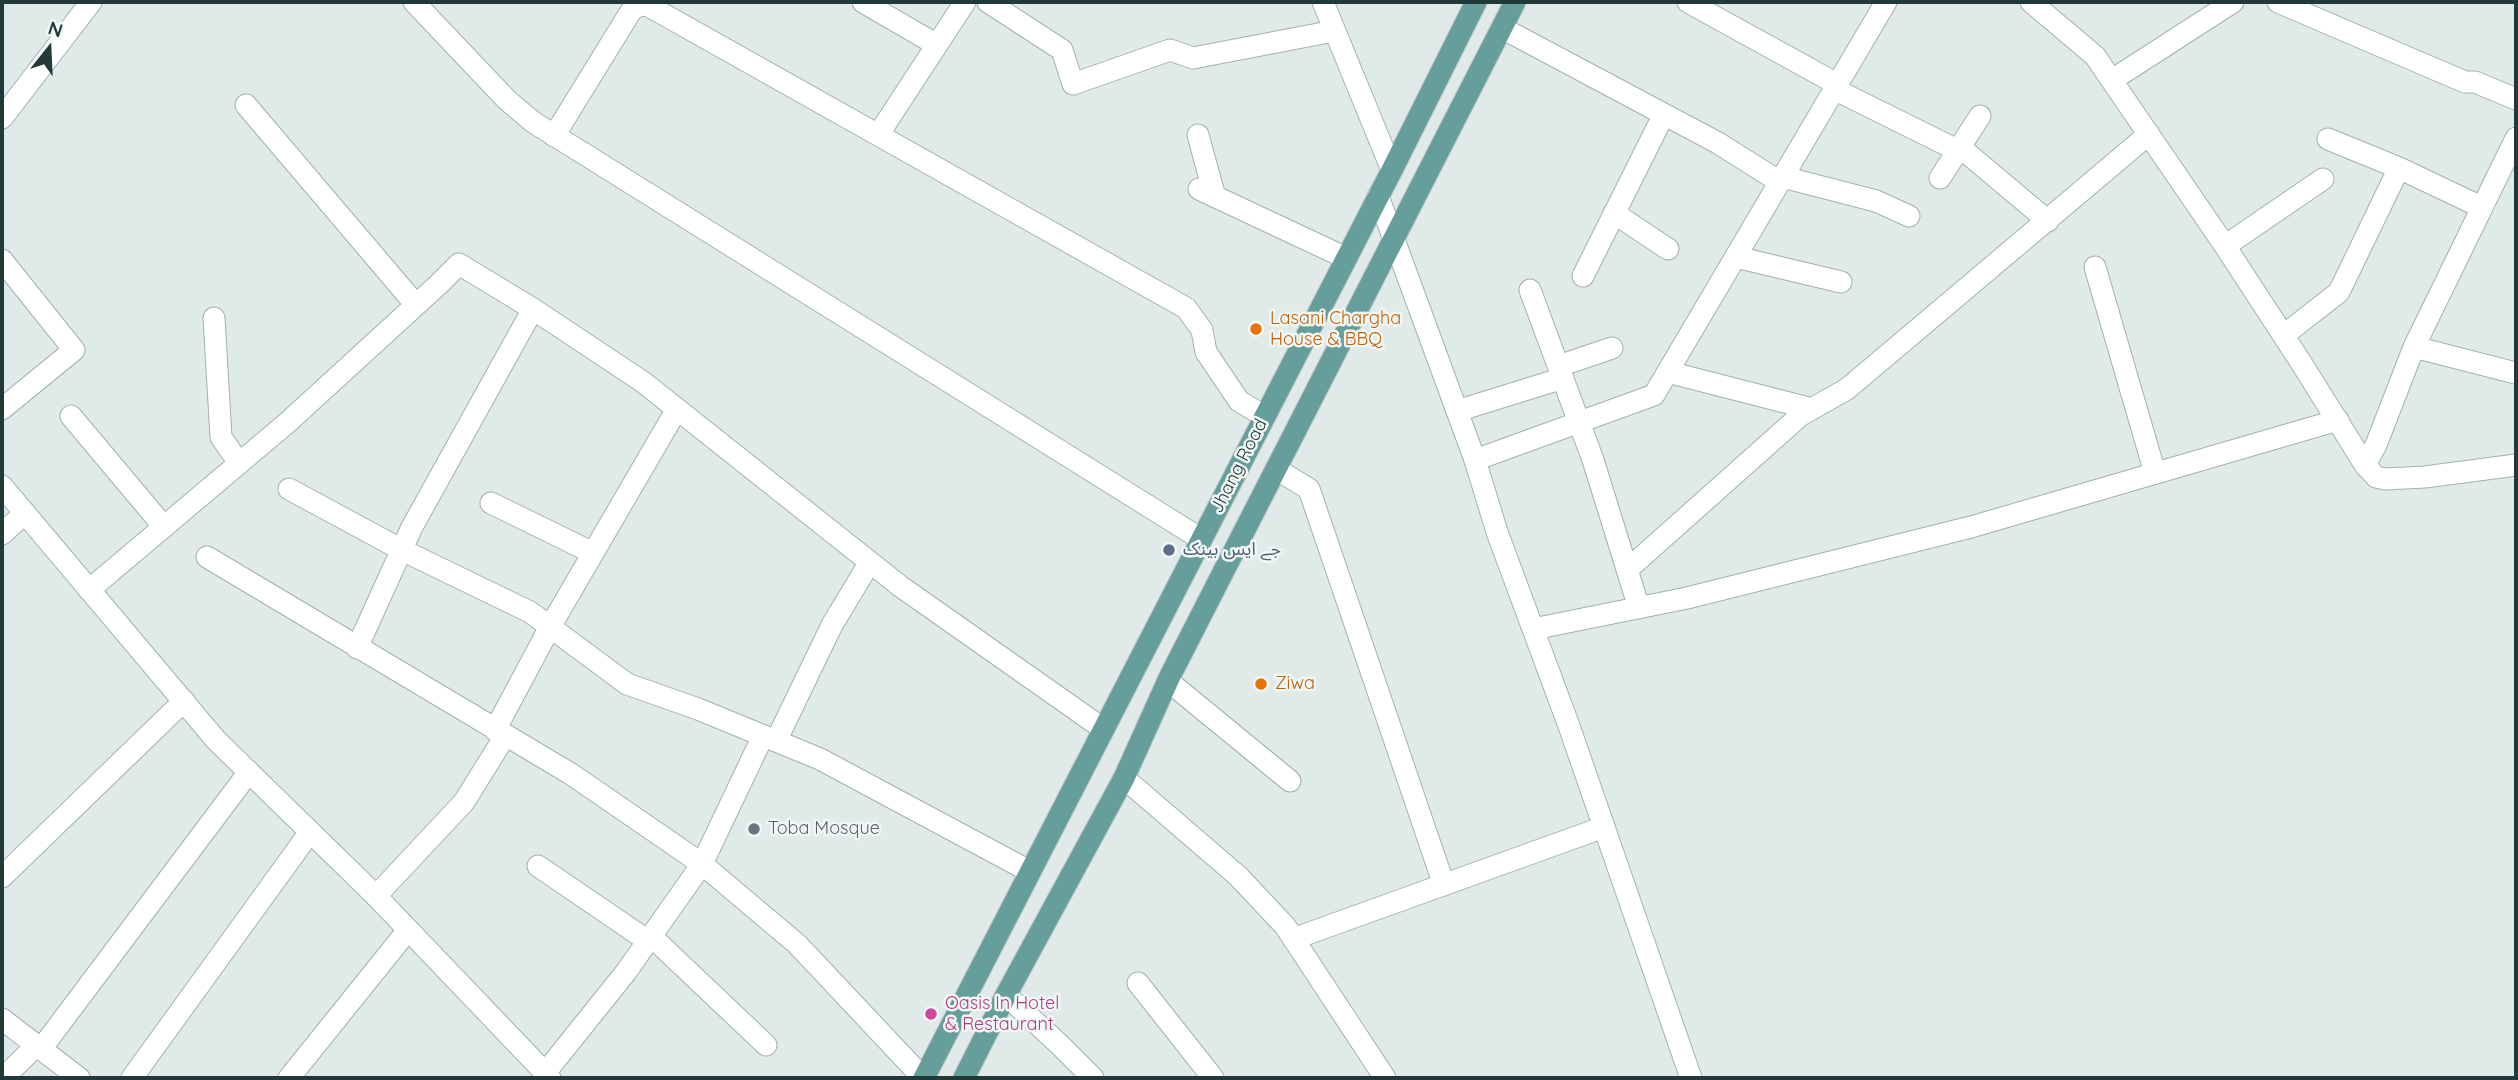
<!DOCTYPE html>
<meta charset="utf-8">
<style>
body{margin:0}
#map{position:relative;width:2518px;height:1080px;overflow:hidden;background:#e0eae8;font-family:Quicksand,sans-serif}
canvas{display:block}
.frame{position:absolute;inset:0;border:4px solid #213938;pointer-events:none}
.north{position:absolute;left:14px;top:14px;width:70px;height:70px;-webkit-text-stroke:5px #f0f7f5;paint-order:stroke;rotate:18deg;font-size:19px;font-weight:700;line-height:28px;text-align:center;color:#213938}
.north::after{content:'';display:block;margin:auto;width:24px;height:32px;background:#213938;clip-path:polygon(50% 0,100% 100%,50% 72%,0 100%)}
</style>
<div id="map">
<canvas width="2518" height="1080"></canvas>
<div class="frame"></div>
<div class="north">N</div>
</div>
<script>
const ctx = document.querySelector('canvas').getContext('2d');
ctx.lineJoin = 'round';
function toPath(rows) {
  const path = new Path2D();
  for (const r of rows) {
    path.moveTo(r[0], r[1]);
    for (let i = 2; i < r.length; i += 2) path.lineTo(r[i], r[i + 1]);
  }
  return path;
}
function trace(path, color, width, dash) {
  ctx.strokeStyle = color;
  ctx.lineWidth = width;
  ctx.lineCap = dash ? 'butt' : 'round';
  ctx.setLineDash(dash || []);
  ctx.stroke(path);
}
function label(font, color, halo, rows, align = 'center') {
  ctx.font = font + ' Quicksand,"Noto Sans Arabic",sans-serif';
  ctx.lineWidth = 5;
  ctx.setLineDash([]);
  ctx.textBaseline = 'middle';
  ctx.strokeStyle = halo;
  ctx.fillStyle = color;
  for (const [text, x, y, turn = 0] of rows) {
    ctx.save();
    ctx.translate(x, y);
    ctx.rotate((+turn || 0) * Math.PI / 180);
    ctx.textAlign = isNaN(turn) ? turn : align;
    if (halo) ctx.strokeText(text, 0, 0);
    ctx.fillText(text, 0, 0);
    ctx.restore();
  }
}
const street = toPath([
 [414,2,507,100,533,122,1201,539],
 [863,2,937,45],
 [988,2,1062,50,1073,84,1170,50,1193,58,1334,31],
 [1688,2,1837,84],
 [2031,2,2095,56,2225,246,2300,361,2365,465,2376,477,2385,479,2425,477,2516,465],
 [2278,2,2465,82,2475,82,2516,99],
 [1502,28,1718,143,1780,182],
 [2112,80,2233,2],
 [1834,89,1959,151],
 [246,105,416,305],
 [2,118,91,2],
 [878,135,965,2],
 [1198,135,1215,197],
 [554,136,631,11,638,6,647,5,1186,308,1202,330,1206,352,1239,401,1264,416],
 [2328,139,2399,168,2481,207],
 [1961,148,2048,221],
 [1783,177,1876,201,1909,216],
 [1940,178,1980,116],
 [1199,189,1346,258],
 [1614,213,1668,249],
 [2225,246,2323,179],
 [1736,257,1841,282],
 [2,260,74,350,2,409],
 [2095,267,2155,473],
 [1583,276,1663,116],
 [1530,290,1593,460,1639,608],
 [214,318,221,437,239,463],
 [2284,335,2339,292,2399,168],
 [2414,347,2516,373],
 [1559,366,1612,348],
 [1668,372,1812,409],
 [1457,411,1563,378],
 [71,416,164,527],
 [1475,460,1654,395,1886,2],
 [2365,465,2376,445,2414,347,2516,138],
 [1276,469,1309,489,1444,885],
 [289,489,402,550,530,612,627,684,698,709,820,759,1029,871],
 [491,503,593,553],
 [2,534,25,513],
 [207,557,571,774,702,864,797,944,923,1078],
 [1627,570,1801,415,1847,389,2149,134],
 [89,590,287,423,439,284,459,264,533,309,643,382,900,586,1102,728],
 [1533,629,1687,598,1971,527,2338,420],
 [357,648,412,527,533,309],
 [1168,681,1290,781],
 [495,730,550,627,677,409],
 [776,741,832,625,870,562],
 [1124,778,1238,876,1285,926,1385,1078],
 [538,866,648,941],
 [2,877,184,701],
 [376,896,464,802,505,736],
 [651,936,766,1045],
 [1293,939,1604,827],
 [1138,983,1213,1078],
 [1006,995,1061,1046,1093,1078],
 [2,1019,79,1078],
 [41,1049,249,772],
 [545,1073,626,972,702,864,763,736],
 [3,1078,36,1046],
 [132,1078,310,832],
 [289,1078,408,930]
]);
const secondary = toPath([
 [1323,2,1392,170],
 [1378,196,1475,460,1497,532,1569,726,1691,1078],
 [2,486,216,740,376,896,550,1078]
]);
const primary = toPath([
 [924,1078,1392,170,1476,2],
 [964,1078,1006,995,1124,778,1170,676,1515,2]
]);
trace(street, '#a3b1b0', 23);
trace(secondary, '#9fb5b2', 23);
trace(primary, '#bcc4c3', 23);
trace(street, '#fff', 21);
trace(secondary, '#fff', 21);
trace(primary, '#669e9c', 21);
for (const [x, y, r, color] of [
 [1256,329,7,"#e8710a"],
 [1169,550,7,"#5c6f8a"],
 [1261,684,7,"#e8710a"],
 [754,829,7,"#6b7280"],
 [931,1014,7,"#d1479c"]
]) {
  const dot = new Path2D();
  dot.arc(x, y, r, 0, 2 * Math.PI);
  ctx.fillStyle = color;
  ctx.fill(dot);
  trace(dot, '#f0f7f5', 2.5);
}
label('18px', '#c56008', '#f0f7f5', [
 ["Lasani Chargha",1270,319],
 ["House & BBQ",1270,340],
 ["Ziwa",1275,684]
], 'left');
label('18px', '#213938', '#f0f7f5', [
 ["Jhang Road",1239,466,-63]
]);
label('18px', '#4e5e75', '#f0f7f5', [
 ["جے ایس بینک",1183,550]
], 'left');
label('18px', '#5b616d', '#f0f7f5', [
 ["Toba Mosque",768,829]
], 'left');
label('18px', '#b23c85', '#f0f7f5', [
 ["Oasis In Hotel",945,1004],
 ["& Restaurant",945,1025]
], 'left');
</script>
